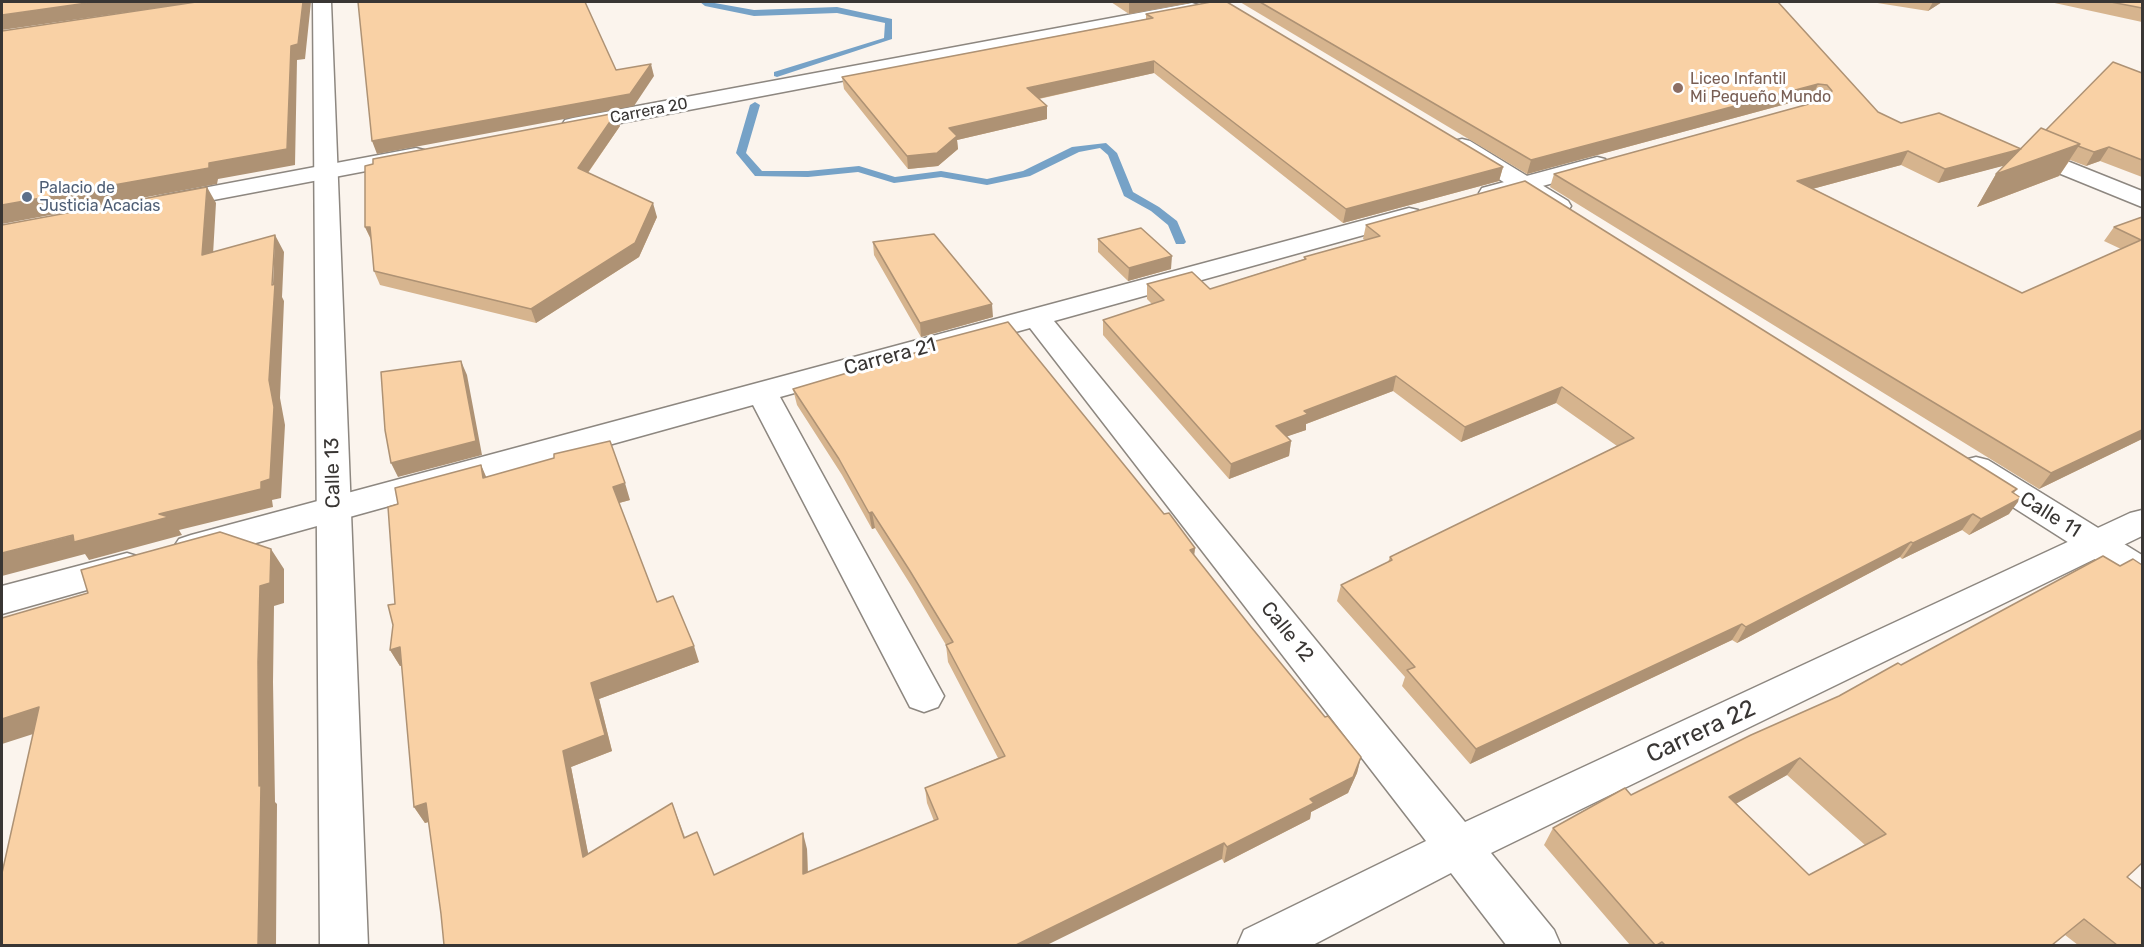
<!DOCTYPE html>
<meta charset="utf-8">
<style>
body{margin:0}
#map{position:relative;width:2144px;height:947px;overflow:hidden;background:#fbf4ed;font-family:Rubik,sans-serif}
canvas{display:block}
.frame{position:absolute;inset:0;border:3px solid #393634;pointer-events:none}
</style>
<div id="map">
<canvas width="2144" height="947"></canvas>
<div class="frame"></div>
</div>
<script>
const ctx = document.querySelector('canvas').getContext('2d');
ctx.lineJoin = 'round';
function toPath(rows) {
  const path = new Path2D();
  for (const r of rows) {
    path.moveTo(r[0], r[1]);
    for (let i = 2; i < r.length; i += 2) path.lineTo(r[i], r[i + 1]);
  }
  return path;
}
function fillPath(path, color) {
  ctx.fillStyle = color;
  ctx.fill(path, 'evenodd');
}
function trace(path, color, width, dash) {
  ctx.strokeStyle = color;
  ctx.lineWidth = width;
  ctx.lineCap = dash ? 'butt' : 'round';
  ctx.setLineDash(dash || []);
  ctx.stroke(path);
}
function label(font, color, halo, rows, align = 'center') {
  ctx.font = font + ' Rubik,sans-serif';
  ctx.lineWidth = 6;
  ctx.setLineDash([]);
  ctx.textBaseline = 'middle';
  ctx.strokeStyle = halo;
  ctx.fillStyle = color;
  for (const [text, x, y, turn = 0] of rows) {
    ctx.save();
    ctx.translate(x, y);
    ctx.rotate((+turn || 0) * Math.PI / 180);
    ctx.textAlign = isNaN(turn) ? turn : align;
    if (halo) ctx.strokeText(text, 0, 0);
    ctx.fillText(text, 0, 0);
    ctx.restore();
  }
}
fillPath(toPath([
 [700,2,709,2,754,10,837,7,892,19,892,39,777,77,774,76,774,72,884,38,885,23,837,13,754,16,705,6,700,2],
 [755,102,760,105,746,153,762,171,808,171,859,166,895,177,941,171,987,179,1023,171,1072,147,1106,143,1117,153,1133,192,1159,207,1177,221,1186,242,1184,244,1176,244,1168,225,1151,211,1124,196,1108,155,1100,148,1079,152,1030,176,987,185,941,177,894,183,858,172,808,177,755,176,736,153,750,105,755,102]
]), '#76a2c7');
const minor = toPath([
 [1192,3,1198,5,1201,9,1198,13,573,132,565,130,562,125,565,120,573,118,1192,3],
 [2032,147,2142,191,2142,207,2024,159,2021,154,2024,149,2032,147],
 [416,148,424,150,427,155,424,160,166,209,157,207,154,202,157,197,166,195,416,148],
 [1597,157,1605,159,1609,164,1605,169,1491,200,1482,198,1479,193,1482,188,1597,157],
 [1409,208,1418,210,1421,215,1418,220,1054,321,1465,822,2130,513,2142,510,2142,536,1491,853,1554,930,1561,946,1507,946,1451,873,1311,946,1237,946,1244,930,1426,841,1030,328,780,397,944,696,938,707,924,712,910,707,753,405,191,561,179,557,173,548,179,539,191,535,1409,208],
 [127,553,140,557,145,566,140,575,2,614,2,586,127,553]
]);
const tertiary = toPath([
 [313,2,331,2,368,946,320,946,313,2],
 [1462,139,1470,141,1568,201,1571,206,1568,211,1559,213,1550,211,1454,151,1451,146,1454,141,1462,139],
 [1976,457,1988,460,2142,555,2142,585,2129,581,1964,476,1960,468,1964,460,1976,457]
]);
trace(minor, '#8d8780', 3);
trace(tertiary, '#8d8780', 3);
fillPath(minor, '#fff');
fillPath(tertiary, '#fff');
fillPath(toPath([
 [1111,2,1195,2,1129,14],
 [1240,2,1778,2,1878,112,1901,123,2021,149,2046,130,2142,73,2142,177,2100,161,2086,166,2070,160,2059,176,1977,207,1996,174,2005,165,1938,183,1901,165,1812,189,2022,293,2121,249,2104,241,2114,227,2142,217,2142,439,2039,489,1550,187,1554,174,1823,100,1821,98,1812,97,1527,174],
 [1871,2,1942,2,1928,11],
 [2050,2,2142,2,2142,22],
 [1146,14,1503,167,1499,181,1343,223,1154,73,1039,99,1047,106,1047,119,957,140,958,149,938,166,908,169,844,89,842,77,1146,19],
 [620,126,588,173,657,217,639,257,536,323,380,285,374,271,371,240,365,227],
 [1366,225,2017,489,2014,493,2009,514,1969,535,1962,530,1902,559,1900,557,1737,643,1732,640,1470,764,1402,686,1405,677,1337,601,1341,585,1388,562,1390,557,1617,446,1556,403,1461,442,1393,391,1306,424,1306,430,1287,436,1291,441,1289,456,1229,479,1103,335,1103,320,1152,304,1147,299,1147,284,1210,289,1304,259,1304,257,1365,240,1363,239],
 [1098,239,1171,269,1128,281,1098,252],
 [873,242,993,317,921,337,874,255],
 [932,342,1164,514,1195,548,1194,555,1251,627,1325,717,1361,757,1357,773,1348,793,1311,812,1310,819,1224,863,1222,859,441,914,429,822,425,823,414,807,402,666,400,666,390,650,393,625,395,604,398,504,481,465,486,478,630,500,619,503,657,602,699,662,599,699,612,751,571,767,588,854,672,803,685,837,714,875,807,849,808,872,934,821,927,803,925,788,998,758,948,662,946,645,912,587,875,528,872,529,842,475,797,405,793,389,933,347],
 [1751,735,2127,877,2142,945,2078,945,2065,935,2053,945,1630,945,1544,845,1553,828,1631,795],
 [1787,775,1865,845,1809,875,1736,803]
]), '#d6b48e');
fillPath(toPath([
 [94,2,198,2,2,30,2,31,2,15],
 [303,2,311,2,305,59,297,60,295,165,218,179,217,184,2,224,2,205,209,163,291,46],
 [1129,2,1195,2,1129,14],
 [1933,2,1942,2,1928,11],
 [1154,61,1154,73,1028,101,1027,88],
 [651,64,654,76,634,106,377,154,372,141],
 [1818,84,1812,97,1527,174,1531,160],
 [1047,106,1047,119,957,140,958,149,938,166,908,169,907,156,949,128],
 [616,113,620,126,582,181,578,168],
 [2080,144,2059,176,1977,207,1996,174],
 [2109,147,2100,161,2086,166,2094,152],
 [2022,149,2014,163,1938,183,1945,169],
 [1908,151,1901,165,1790,195,1797,181],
 [1503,167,1499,181,1343,223,1346,209],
 [207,187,216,203,212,272,202,255],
 [653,203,657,217,639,257,536,323,531,309],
 [365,227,370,227,372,241],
 [275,235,284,252,282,297,284,301,280,398,285,425,281,498,272,500,273,507,179,530,182,535,89,560,85,554,2,576,2,553,159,514,261,482,269,380],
 [1172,256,1171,269,1128,281,1129,268],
 [992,304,993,317,921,337,920,323],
 [461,361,467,375,482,455,398,477,391,463],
 [1396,376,1393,391,1306,424,1306,430,1274,441,1276,426,1304,411],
 [1562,387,1556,403,1461,442,1465,427],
 [2142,430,2142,439,2039,489,2051,473],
 [1291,441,1289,456,1229,479,1231,464],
 [481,465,488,481,483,478],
 [625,483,630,500,619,503,613,487],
 [2021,498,2009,514,1969,535,1981,519],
 [872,512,875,528,872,529,869,513],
 [1973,514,1962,530,1902,559,1913,543],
 [1911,542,1900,557,1737,643,1746,627],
 [1195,548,1193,564,1190,550],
 [271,549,284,569,284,603,274,606,273,682,275,802,277,804,276,945,258,945,259,786,258,662,260,586],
 [1742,624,1732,640,1470,764,1476,749],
 [694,646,699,662,599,699,612,751,571,767,592,873,583,857,563,751,591,683],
 [400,647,410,663,400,666,390,650],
 [39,707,58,726,2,744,2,719],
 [1361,757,1357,773,1348,793,1311,812,1310,819,1224,863,1227,847,1310,799],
 [1800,758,1787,775,1718,814,1729,797],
 [426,803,437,819,425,823,414,807],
 [803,833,807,849,808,890,803,874],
 [1224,843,1222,859,1047,945,1016,945]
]), '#ae9274');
const building = toPath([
 [2,2,94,2,2,15,2,2],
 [196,2,303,2,298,44,291,46,287,149,209,163,209,168,2,205,2,31,196,2],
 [358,2,585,2,616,70,651,64,630,94,372,141,358,2],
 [1211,2,1227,2,1503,167,1346,209,1154,61,1027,88,1047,106,949,128,957,136,937,153,907,156,842,77,1153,18,1146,14,1211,2],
 [1260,2,1778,2,1878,112,1901,123,1939,113,2021,149,1945,169,1908,151,1797,181,2022,293,2141,240,2114,227,2142,217,2142,430,2051,473,1554,174,1827,99,1832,91,1827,85,1818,84,1531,160,1260,2],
 [2111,2,2142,2,2142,8,2111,2],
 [2113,62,2142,73,2142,160,2109,147,2094,152,2078,146,2080,144,2046,130,2113,62],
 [616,113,578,168,653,203,635,243,531,309,374,271,370,227,365,227,365,166,373,164,373,159,616,113],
 [2041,128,2080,144,1996,174,2041,128],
 [1525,181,2017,489,2012,492,2021,498,1981,519,1973,514,1913,543,1911,542,1746,627,1742,624,1476,749,1407,670,1415,667,1341,585,1392,560,1390,557,1634,438,1562,387,1465,427,1396,376,1304,411,1308,414,1276,426,1291,441,1231,464,1103,320,1164,300,1147,284,1192,272,1210,289,1306,259,1304,257,1380,236,1366,225,1525,181],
 [207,187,202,255,275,235,272,285,275,284,269,380,274,407,270,479,261,482,261,489,159,514,169,517,74,542,73,535,2,553,2,225,207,187],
 [1141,228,1172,256,1129,268,1098,239,1141,228],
 [934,234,992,304,920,323,873,242,934,234],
 [1008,322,1164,514,1169,513,1195,548,1190,550,1251,627,1325,717,1328,716,1361,757,1353,777,1310,799,1314,803,1227,847,1224,843,1016,945,444,945,441,914,426,803,414,807,400,647,390,650,393,625,388,605,395,604,388,507,398,504,395,488,481,465,483,478,554,458,554,454,610,441,625,483,613,487,657,602,673,596,694,646,591,683,605,735,563,751,583,857,672,803,684,838,697,832,714,875,803,833,803,874,938,819,925,788,1005,756,946,645,953,642,910,571,872,512,869,513,839,459,793,389,935,347,932,342,1008,322],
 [461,361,476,441,391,463,385,430,381,372,461,361],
 [220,532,271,549,270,583,260,586,258,662,259,786,261,785,258,945,2,945,2,873,39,707,2,719,2,618,88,593,81,570,220,532],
 [2103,556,2120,566,2133,559,2142,565,2142,863,2127,877,2142,889,2142,945,2117,945,2084,919,2052,945,1665,945,1662,942,1657,945,1655,945,1553,828,1625,788,1631,795,1751,735,1839,696,1898,663,1901,665,2103,556],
 [1800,758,1886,834,1809,875,1729,797,1800,758]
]);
fillPath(building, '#f9d1a5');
trace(building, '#ae9274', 1.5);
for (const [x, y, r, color] of [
 [1678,88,6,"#8d6e63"],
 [27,197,6,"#5c6f8a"]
]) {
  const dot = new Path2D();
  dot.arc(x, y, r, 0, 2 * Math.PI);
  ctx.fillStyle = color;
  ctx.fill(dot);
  trace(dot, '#fff', 2);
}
label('16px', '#785e54', '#fff', [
 ["Liceo Infantil",1690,79],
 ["Mi Pequeño Mundo",1690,97]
], 'left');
label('16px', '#393634', '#fff', [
 ["Carrera 20",649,111,-11]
]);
label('16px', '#4e5e75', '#fff', [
 ["Palacio de",39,188],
 ["Justicia Acacias",39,206]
], 'left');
label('20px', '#393634', '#fff', [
 ["Carrera 21",890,357,-15],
 ["Calle 13",333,473,-91],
 ["Calle 11",2050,515,32],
 ["Calle 12",1287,632,51]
]);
label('24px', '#393634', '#fff', [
 ["Carrera 22",1701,732,-25]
]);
</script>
